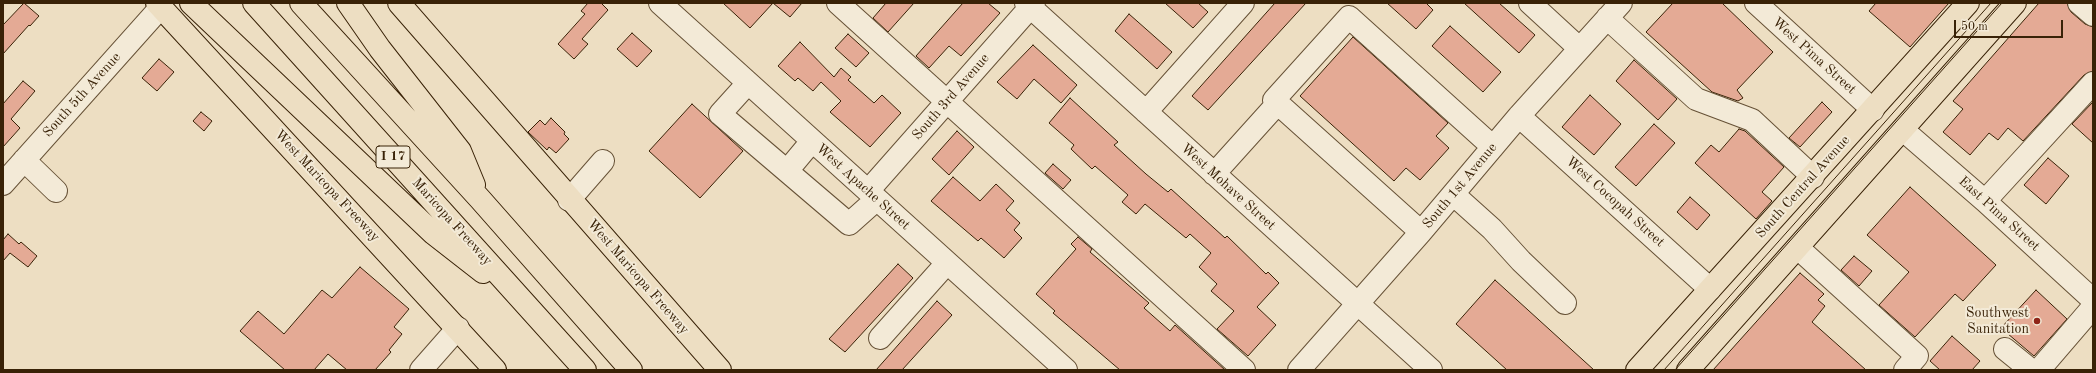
<!DOCTYPE html>
<style>
body{margin:0}
#map{position:relative;width:2096px;height:373px;overflow:hidden;background:#eddec2;font-family:"Old Standard TT",serif}
canvas{display:block}
.frame{position:absolute;inset:0;border:4px solid #392207;pointer-events:none}
.scale{position:absolute;left:1954px;top:20px;width:109px;height:18px;box-sizing:border-box;border:2px solid #392207;border-top:0;padding-left:5px;font-size:12px;line-height:14px;white-space:nowrap;color:#392207;-webkit-text-stroke:3px #f3ead7;paint-order:stroke}
</style>
<div id="map">
<canvas width="2096" height="373"></canvas>
<div class="frame"></div>
<div class="scale">50 m</div>
</div>
<script>
const ctx = document.querySelector('canvas').getContext('2d');
ctx.lineJoin = 'round';
function fillPath(path, color) {
  ctx.fillStyle = color;
  ctx.fill(path, 'evenodd');
}
function toPath(rows) {
  const path = new Path2D();
  for (const r of rows) {
    path.moveTo(r[0], r[1]);
    for (let i = 2; i < r.length; i += 2) path.lineTo(r[i], r[i + 1]);
  }
  return path;
}
function trace(path, color, width, dash) {
  ctx.strokeStyle = color;
  ctx.lineWidth = width;
  ctx.lineCap = dash ? 'butt' : 'round';
  ctx.setLineDash(dash || []);
  ctx.stroke(path);
}
function label(font, color, halo, rows, align = 'center') {
  ctx.font = font + ' "Old Standard TT",serif';
  ctx.lineWidth = 4;
  ctx.setLineDash([]);
  ctx.textBaseline = 'middle';
  ctx.strokeStyle = halo;
  ctx.fillStyle = color;
  for (const [text, x, y, turn = 0] of rows) {
    ctx.save();
    ctx.translate(x, y);
    ctx.rotate((+turn || 0) * Math.PI / 180);
    ctx.textAlign = isNaN(turn) ? turn : align;
    if (halo) ctx.strokeText(text, 0, 0);
    ctx.fillText(text, 0, 0);
    ctx.restore();
  }
}
const building = toPath([
 [24,3,39,16,30,26,29,25,3,54,3,25,24,3],
 [588,3,601,3,608,10,582,39,588,44,574,59,558,44,585,14,581,11,588,3],
 [723,3,773,3,750,28,723,3],
 [773,3,802,3,790,17,773,3],
 [886,3,914,3,888,32,873,18,886,3],
 [963,3,988,3,1000,13,961,56,949,46,929,68,916,56,963,3],
 [1165,3,1198,3,1208,12,1193,28,1165,3],
 [1275,3,1306,3,1208,110,1192,96,1275,3],
 [1387,3,1426,3,1433,10,1416,29,1387,3],
 [1464,3,1499,3,1535,35,1519,53,1464,3],
 [1673,3,1722,3,1773,52,1737,90,1743,98,1738,101,1712,92,1646,32,1673,3],
 [1876,3,1949,3,1910,47,1869,11,1876,3],
 [2039,3,2067,3,2071,12,2085,24,2093,27,2093,71,2084,75,2023,141,2008,128,1998,140,1989,133,1970,155,1943,132,1963,109,1953,101,2039,3],
 [1129,14,1172,52,1157,69,1115,31,1129,14],
 [1450,26,1501,72,1483,92,1432,46,1450,26],
 [632,33,652,51,637,67,617,49,632,33],
 [848,34,869,53,856,67,835,48,848,34],
 [1353,37,1448,123,1436,136,1449,148,1420,180,1406,168,1394,181,1300,96,1353,37],
 [800,42,834,77,841,68,851,77,848,80,874,103,882,95,901,113,870,147,830,112,841,101,821,82,813,91,798,78,795,81,778,66,800,42],
 [1033,45,1077,85,1061,103,1034,79,1017,99,997,82,1033,45],
 [159,59,174,72,157,91,142,78,159,59],
 [1634,60,1677,99,1658,120,1616,81,1634,60],
 [23,81,35,91,11,119,20,128,3,147,3,104,23,81],
 [1590,95,1621,124,1594,155,1562,127,1590,95],
 [1070,98,1118,142,1114,145,1146,174,1168,192,1171,189,1225,238,1227,236,1266,274,1268,272,1279,283,1257,307,1276,325,1248,356,1217,329,1234,311,1211,291,1217,284,1199,267,1211,253,1190,234,1186,238,1145,204,1136,214,1122,202,1128,195,1095,166,1092,169,1071,149,1074,145,1049,123,1070,98],
 [1822,102,1832,112,1800,147,1789,138,1822,102],
 [2093,102,2093,143,2072,124,2093,102],
 [692,104,743,151,700,198,649,151,692,104],
 [201,112,212,121,204,131,193,121,201,112],
 [551,118,565,132,564,134,569,139,556,153,549,147,547,150,528,132,540,120,545,125,551,118],
 [1654,124,1675,143,1636,186,1615,167,1654,124],
 [1739,129,1745,131,1784,167,1762,192,1772,201,1756,219,1695,163,1711,145,1719,152,1739,129],
 [957,131,974,147,949,175,932,159,957,131],
 [2048,158,2069,176,2046,204,2024,185,2048,158],
 [1053,164,1071,180,1063,189,1045,173,1053,164],
 [953,177,980,201,996,184,1014,201,1006,210,1020,223,1014,230,1022,238,1004,258,981,238,978,241,931,201,953,177],
 [1910,187,1996,265,1963,301,1955,294,1915,337,1879,305,1909,272,1867,235,1910,187],
 [1690,197,1710,215,1697,230,1677,212,1690,197],
 [8,234,19,244,21,242,37,256,28,267,10,253,3,261,3,240,8,234],
 [1078,237,1092,249,1090,252,1149,303,1144,308,1170,331,1175,325,1225,370,1120,370,1053,313,1055,311,1036,294,1076,249,1071,244,1078,237],
 [1854,256,1872,271,1859,286,1841,270,1854,256],
 [898,264,913,278,845,352,829,339,898,264],
 [360,267,409,309,394,327,402,334,389,350,391,352,375,370,347,370,328,354,314,370,285,370,240,331,258,311,284,334,322,290,332,298,360,267],
 [1800,273,1824,294,1818,300,1825,306,1812,322,1866,370,1713,370,1800,273],
 [1495,280,1594,370,1507,370,1456,324,1495,280],
 [2036,290,2067,319,2034,356,2001,328,2036,290],
 [937,301,952,315,902,370,876,370,937,301],
 [1952,336,1980,361,1972,370,1940,370,1930,361,1952,336]
]);
fillPath(building, '#e4aa95');
trace(building, '#392207', 1);
const minor = toPath([
 [660,3,1066,370],
 [838,3,1244,370],
 [1026,3,1431,370],
 [1530,3,1579,48],
 [1756,3,1873,110],
 [2079,3,2093,15],
 [1607,18,1696,99,1752,120,1813,177],
 [748,83,720,114,849,224,877,199],
 [1146,112,1243,3],
 [1519,116,1710,289],
 [1903,130,1985,201,2093,300],
 [24,160,56,191],
 [787,171,812,141],
 [1214,174,1278,103],
 [3,184,161,7],
 [868,191,1034,3],
 [1453,194,1492,229,1521,261,1565,303],
 [569,200,603,161],
 [1985,201,2093,83],
 [1421,232,1274,100,1349,17,1493,147],
 [1798,248,1917,356,1905,370],
 [880,338,947,263],
 [2005,349,2031,370],
 [421,370,458,328],
 [1299,370,1421,232,1519,116,1621,3],
 [2039,370,2093,307]
]);
const major = toPath([
 [157,3,495,370],
 [399,3,720,370],
 [1637,370,1968,3],
 [1688,370,2015,3]
]);
const highway = toPath([
 [191,3,433,233,483,272],
 [254,3,585,370],
 [301,3,480,199,631,370],
 [348,3,380,49,460,151,474,185]
]);
trace(minor, '#665136', 24);
trace(major, '#392207', 24);
trace(highway, '#392207', 24);
trace(minor, '#f3ead7', 22);
trace(major, '#eddec2', 22);
trace(highway, '#eddec2', 22);
trace(toPath([
 [1664,370,1991,3],
 [1675,370,2002,3]
]), '#392207', 1);
for (const [x, y, r, color] of [
 [2037,321,4,"#8f2418"]
]) {
  const dot = new Path2D();
  dot.arc(x, y, r, 0, 2 * Math.PI);
  ctx.fillStyle = color;
  ctx.fill(dot);
  trace(dot, '#f3ead7', 1.5);
}
for (const [x, y, w] of [
 [393,157,34]
]) {
  const box = new Path2D();
  box.roundRect(x - w / 2, y - 11, w, 22, 3);
  ctx.fillStyle = '#f3ead7';
  ctx.fill(box);
  trace(box, '#392207', 1);
}
label('bold 13px', '#392207', null, [
 ["I 17",393,157]
]);
label('14px', '#392207', '#f3ead7', [
 ["West Pima Street",1814,56,42],
 ["South 5th Avenue",82,95,-48],
 ["South 3rd Avenue",951,97,-49],
 ["West Maricopa Freeway",327,186,47],
 ["South 1st Avenue",1460,186,-50],
 ["West Apache Street",863,187,42],
 ["West Mohave Street",1228,187,42],
 ["South Central Avenue",1803,187,-48],
 ["West Cocopah Street",1615,202,42],
 ["East Pima Street",1999,214,42],
 ["Maricopa Freeway",452,222,48],
 ["West Maricopa Freeway",638,277,49]
]);
label('14px', '#392207', '#f3ead7', [
 ["Southwest",2029,313],
 ["Sanitation",2029,329]
], 'right');
</script>
